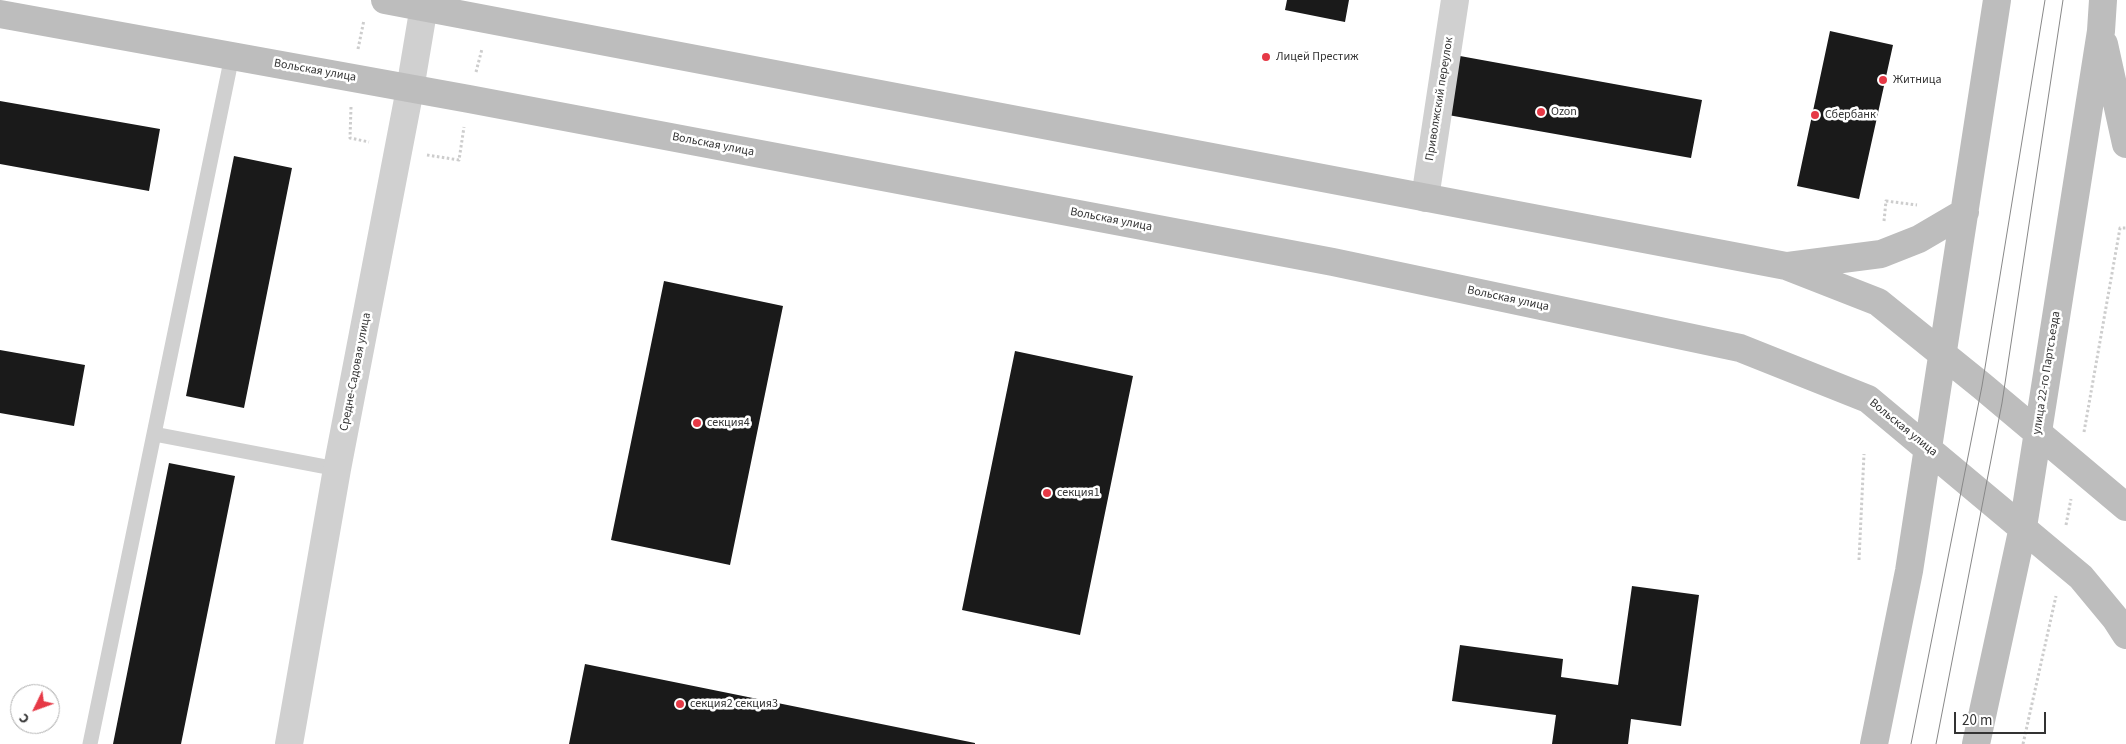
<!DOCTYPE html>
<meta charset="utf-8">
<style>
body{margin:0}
#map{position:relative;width:2126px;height:744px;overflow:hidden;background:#fff;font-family:"Source Sans 3",sans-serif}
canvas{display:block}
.north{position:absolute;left:10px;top:684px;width:50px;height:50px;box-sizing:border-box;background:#fff;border:1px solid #adadad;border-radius:50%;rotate:228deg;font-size:14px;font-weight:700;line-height:20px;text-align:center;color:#333}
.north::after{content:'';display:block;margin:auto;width:18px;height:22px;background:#e63946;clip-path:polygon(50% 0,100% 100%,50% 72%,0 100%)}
.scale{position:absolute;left:1954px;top:712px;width:92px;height:22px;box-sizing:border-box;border:2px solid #333;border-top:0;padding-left:6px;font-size:15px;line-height:18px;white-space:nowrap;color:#333;-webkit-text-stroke:4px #fff;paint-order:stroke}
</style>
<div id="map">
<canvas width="2126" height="744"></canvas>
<div class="north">С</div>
<div class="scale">20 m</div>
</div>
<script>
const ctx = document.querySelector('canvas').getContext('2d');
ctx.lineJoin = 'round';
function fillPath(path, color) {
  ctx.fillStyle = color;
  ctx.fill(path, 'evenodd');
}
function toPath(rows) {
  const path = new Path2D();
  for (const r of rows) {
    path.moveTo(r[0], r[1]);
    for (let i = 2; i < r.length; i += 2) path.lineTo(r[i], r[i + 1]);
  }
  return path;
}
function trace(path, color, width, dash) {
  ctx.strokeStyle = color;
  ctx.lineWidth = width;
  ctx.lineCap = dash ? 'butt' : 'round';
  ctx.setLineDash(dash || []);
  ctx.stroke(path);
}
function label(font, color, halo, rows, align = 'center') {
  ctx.font = font + ' "Source Sans 3",sans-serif';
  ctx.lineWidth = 5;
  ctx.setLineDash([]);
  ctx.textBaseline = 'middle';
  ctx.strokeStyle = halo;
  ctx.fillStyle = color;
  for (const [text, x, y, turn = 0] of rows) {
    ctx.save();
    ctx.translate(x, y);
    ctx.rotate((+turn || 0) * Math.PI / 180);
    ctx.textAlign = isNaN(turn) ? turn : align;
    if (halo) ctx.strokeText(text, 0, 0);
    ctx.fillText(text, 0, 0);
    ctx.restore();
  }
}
fillPath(toPath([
 [1287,0,1349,0,1345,22,1285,10],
 [1830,31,1893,45,1859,199,1797,186],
 [1460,56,1702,100,1691,158,1448,115],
 [0,101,160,129,149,191,0,164],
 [234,156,292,168,244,408,186,396],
 [664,281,783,306,730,565,611,540],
 [0,350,85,365,74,426,0,413],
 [1015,351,1133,376,1080,635,962,610],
 [169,463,235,476,181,744,113,744],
 [1632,586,1699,595,1681,726,1631,719,1628,744,1552,744,1556,715,1452,701,1460,645,1563,659,1561,677,1618,685],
 [585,664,975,743,975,744,569,744]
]), '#1a1a1a');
trace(toPath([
 [358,49,364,20],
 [476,72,482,49],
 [351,107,350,138,369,142],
 [427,155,459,160,464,127],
 [1884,221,1886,201,1917,205],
 [2084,432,2120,228,2126,228],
 [2066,525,2071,499],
 [1859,560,1864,454],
 [2023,744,2056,596]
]), '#cdcdcd', 3, [2.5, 2.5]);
trace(toPath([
 [154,434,337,469],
 [90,744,232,56]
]), '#d0d0d0', 15);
trace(toPath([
 [1425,198,1455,0]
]), '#d0d0d0', 28);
trace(toPath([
 [289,744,337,469,410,89,425,0]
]), '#d0d0d0', 28);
trace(toPath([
 [385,0,1786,266,1878,302,1982,386,2126,507],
 [0,14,469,99,1333,262,1740,348,1868,399,2081,577,2115,618,2126,635],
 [2104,44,2126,144],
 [1788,266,1881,254,1919,239,1965,212],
 [1874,744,1909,571,1997,0],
 [1976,744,2023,527,2101,31,2103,0]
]), '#bdbdbd', 28);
trace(toPath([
 [1911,744,1982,386,2045,0],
 [1936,744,2002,403,2063,0]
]), '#888', 1);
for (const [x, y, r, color] of [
 [1266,57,5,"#e63946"],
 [1883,80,5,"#e63946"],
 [1541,112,5,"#e63946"],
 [1815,115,5,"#e63946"],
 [697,423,5,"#e63946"],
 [1047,493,5,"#e63946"],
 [680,704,5,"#e63946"]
]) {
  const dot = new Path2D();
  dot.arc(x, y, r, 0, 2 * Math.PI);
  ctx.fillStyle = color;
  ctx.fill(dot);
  trace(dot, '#fff', 2);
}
label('12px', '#333', '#fff', [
 ["Лицей Престиж",1276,57],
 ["Житница",1893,80],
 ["Ozon",1551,112],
 ["Сбербанк",1825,115],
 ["секция4",707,423],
 ["секция1",1057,493],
 ["секция2 секция3",690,704]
], 'left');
label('12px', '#333', '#fff', [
 ["Вольская улица",315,71,10],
 ["Приволжский переулок",1440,99,-81],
 ["Вольская улица",713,145,11],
 ["Вольская улица",1111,220,11],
 ["Вольская улица",1508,299,12],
 ["Средне-Садовая улица",356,372,-79],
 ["улица 22-го Партсъезда",2047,373,-81],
 ["Вольская улица",1903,428,39]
]);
</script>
